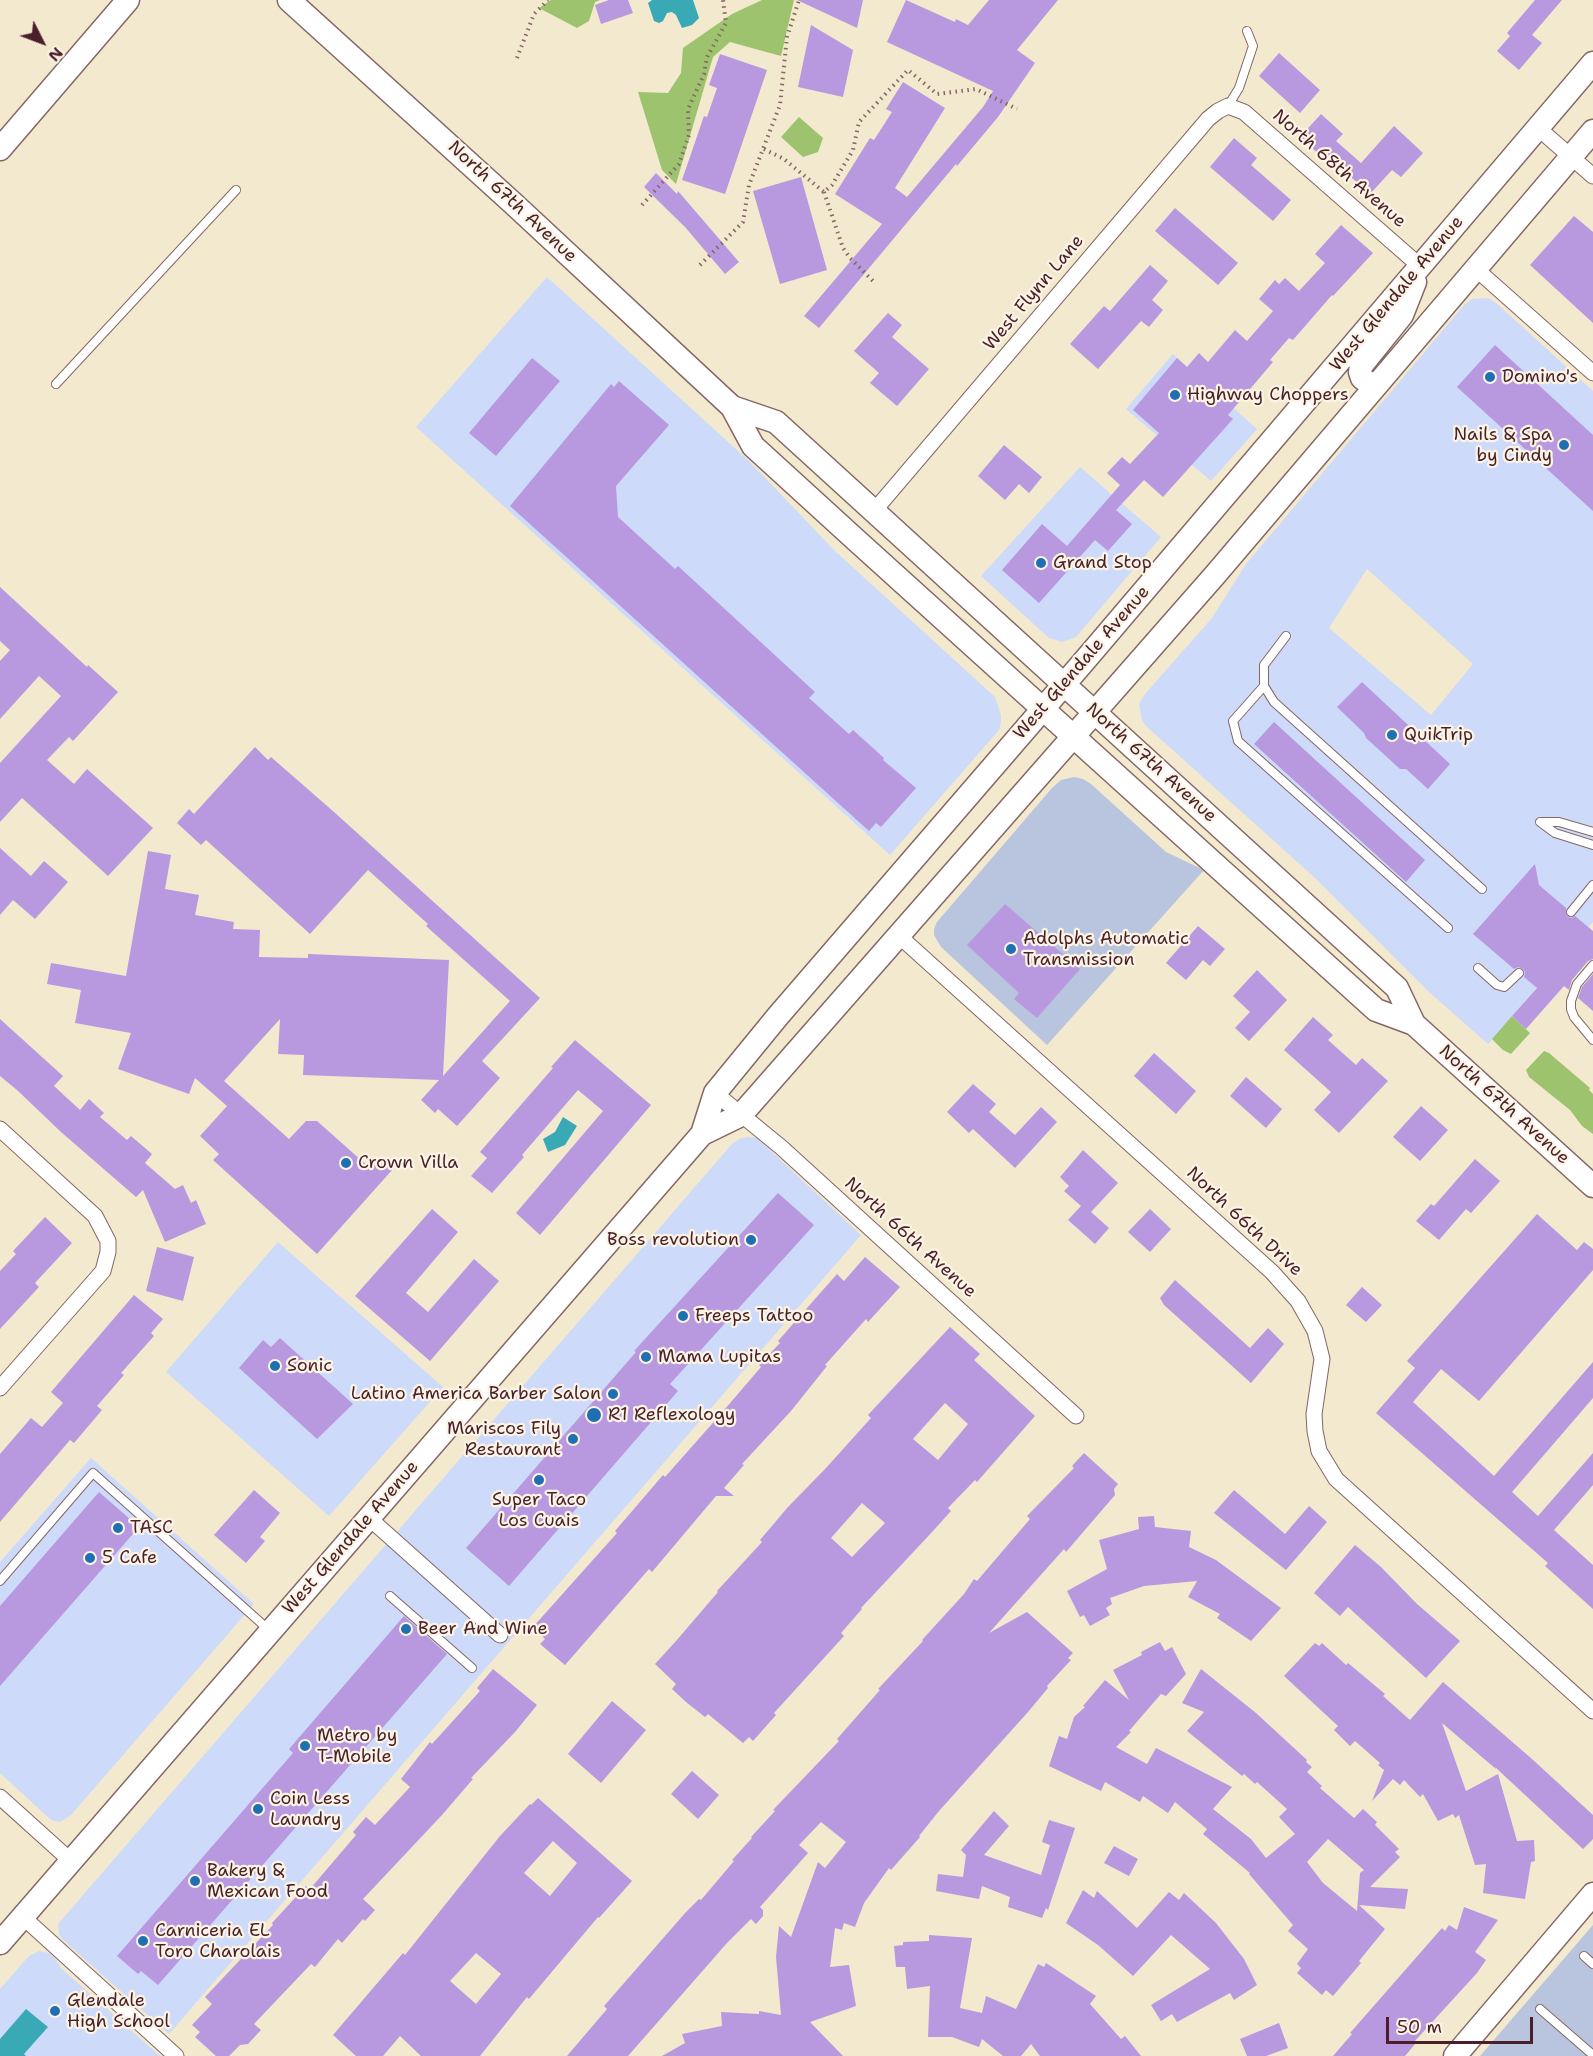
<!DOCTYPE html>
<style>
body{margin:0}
#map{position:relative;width:1593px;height:2056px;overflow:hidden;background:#f2e9ce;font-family:"Shantell Sans",sans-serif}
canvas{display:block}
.north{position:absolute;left:12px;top:12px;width:60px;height:60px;-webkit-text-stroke:4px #fcf5e5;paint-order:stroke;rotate:132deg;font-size:16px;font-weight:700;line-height:24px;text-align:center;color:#4a1f2b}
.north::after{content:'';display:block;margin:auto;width:21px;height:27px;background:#4a1f2b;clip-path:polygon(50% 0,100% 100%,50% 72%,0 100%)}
.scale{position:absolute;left:1386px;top:2017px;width:147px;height:27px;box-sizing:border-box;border:3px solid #4a1f2b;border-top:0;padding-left:8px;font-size:18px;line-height:21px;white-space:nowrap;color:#4a1f2b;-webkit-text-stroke:4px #fcf5e5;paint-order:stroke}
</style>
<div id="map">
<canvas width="1593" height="2056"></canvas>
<div class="north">N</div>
<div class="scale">50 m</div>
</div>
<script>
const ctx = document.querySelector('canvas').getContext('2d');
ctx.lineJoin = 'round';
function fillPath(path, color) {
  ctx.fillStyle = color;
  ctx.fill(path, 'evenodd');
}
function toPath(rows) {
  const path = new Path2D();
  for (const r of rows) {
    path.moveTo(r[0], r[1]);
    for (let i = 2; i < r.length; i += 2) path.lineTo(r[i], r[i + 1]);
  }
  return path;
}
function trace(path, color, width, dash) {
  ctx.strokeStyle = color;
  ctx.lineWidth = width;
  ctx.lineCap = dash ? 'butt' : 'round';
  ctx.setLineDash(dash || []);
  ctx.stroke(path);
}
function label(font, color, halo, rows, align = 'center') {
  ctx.font = font + ' "Shantell Sans",sans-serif';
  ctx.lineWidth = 4.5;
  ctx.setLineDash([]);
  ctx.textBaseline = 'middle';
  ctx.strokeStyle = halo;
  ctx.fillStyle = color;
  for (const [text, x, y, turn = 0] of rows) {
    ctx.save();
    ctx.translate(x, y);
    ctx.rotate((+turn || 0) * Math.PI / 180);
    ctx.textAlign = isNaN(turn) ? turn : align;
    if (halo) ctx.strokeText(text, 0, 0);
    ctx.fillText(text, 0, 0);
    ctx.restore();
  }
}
fillPath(toPath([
 [547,277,749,461,835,551,995,697,1001,715,1001,722,999,730,890,855,416,427],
 [1488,298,1495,302,1593,391,1593,922,1488,1044,1429,992,1314,877,1146,726,1142,720,1139,704,1145,694,1212,618,1246,564,1464,305,1472,299],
 [1367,569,1473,664,1431,715,1329,628],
 [1173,354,1257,429,1211,481,1126,409],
 [1080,467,1161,537,1076,637,1062,642,1049,638,981,576],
 [748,1137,757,1138,861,1235,169,2034,63,1940,59,1935,58,1924,732,1144,739,1139],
 [278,1242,443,1387,329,1516,166,1372],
 [91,1458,254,1604,71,1815,60,1822,51,1820,0,1773,0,1562],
 [39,1951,49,1953,54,1957,61,1968,160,2056,0,2056,0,1989,29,1956]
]), '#cedafa');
fillPath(toPath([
 [1074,777,1083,779,1091,784,1166,852,1204,870,1047,1045,941,947,934,935,934,929,937,922,1052,788,1061,780],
 [1593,1925,1593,2056,1480,2056]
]), '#b9c4de');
fillPath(toPath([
 [551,0,600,0,595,2,589,21,577,28,539,8],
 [762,0,794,0,781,56,730,42,713,57,676,184,662,170,638,92,668,93,681,73,683,48,732,14],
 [799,117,823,138,818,152,803,157,781,137],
 [1512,1016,1530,1033,1511,1054,1503,1050,1492,1039],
 [1544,1051,1549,1053,1590,1088,1589,1090,1593,1094,1593,1134,1582,1126,1570,1110,1529,1077,1526,1070]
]), '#9dc36e');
fillPath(toPath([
 [652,0,693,0,699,18,692,25,682,28,676,15,672,12,667,13,663,21,659,23,654,21,648,3],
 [563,1117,577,1126,565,1145,548,1152,543,1139,555,1132],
 [26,2009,48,2027,24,2054,26,2056,0,2056,0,2039]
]), '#39aab5');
fillPath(toPath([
 [609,0,628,0,633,13,601,24,595,5],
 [797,0,863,0,857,28],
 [906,0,955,22,956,19,968,25,989,0,1058,0,1017,50,1035,63,998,117,957,166,956,164,819,328,804,316,882,224,835,194,870,138,874,140,892,112,886,109,903,82,945,108,895,188,907,197,983,107,993,91,887,42],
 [1535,0,1562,0,1532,35,1542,43,1519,70,1497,51,1510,36,1507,33],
 [811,25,853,50,843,97,798,87],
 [1279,53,1320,90,1300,113,1259,76],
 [720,54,767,70,725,194,682,180,704,116,707,117,717,88,709,85],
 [1321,114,1343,134,1336,141,1361,163,1394,126,1423,153,1401,177,1392,170,1370,194,1325,154,1322,157,1300,137],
 [1234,138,1257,158,1251,165,1291,200,1273,221,1210,167],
 [656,173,677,194,678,191,739,262,725,274,685,227,644,187],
 [801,177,827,270,780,284,753,191],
 [1175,208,1238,263,1218,285,1155,231],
 [1574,216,1593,232,1593,323,1530,265],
 [1341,225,1373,253,1333,296,1332,295,1293,340,1289,338,1270,360,1273,362,1228,415,1233,419,1163,497,1144,480,1116,510,1132,524,1108,551,1095,540,1039,603,1002,570,1042,524,1067,546,1120,485,1107,473,1122,457,1130,464,1159,433,1133,410,1177,358,1187,367,1199,353,1208,362,1235,330,1247,341,1273,311,1259,299,1275,280,1279,284,1285,278,1299,291,1325,263,1315,254],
 [1150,265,1168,281,1152,300,1163,310,1149,327,1141,321,1098,369,1070,344,1104,306,1110,311],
 [888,313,902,325,892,337,929,369,897,406,870,383,879,373,854,351],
 [1495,345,1593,435,1593,511,1457,387],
 [532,358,560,381,496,456,469,433],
 [619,381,669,425,616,486,618,517,675,569,678,566,815,692,809,698,849,734,853,730,884,758,883,760,916,788,881,827,876,823,869,831,510,506,611,384,614,387],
 [1004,445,1042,477,1029,493,1019,484,1005,500,978,476],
 [0,587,87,667,88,665,118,692,73,741,69,737,47,760,74,784,87,769,153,828,108,876,22,798,0,822,0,763,61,696,39,676,0,719,0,661,10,650,0,641],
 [1362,682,1450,764,1428,789,1406,769,1400,769,1366,738,1364,733,1337,707],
 [1274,722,1425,860,1406,882,1254,744],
 [255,747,268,760,271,757,334,812,540,998,482,1061,500,1078,457,1126,438,1109,435,1113,421,1100,439,1080,303,1075,304,1055,278,1054,280,1019,224,1081,289,1139,306,1121,317,1121,371,1169,380,1158,393,1169,317,1254,213,1160,219,1154,200,1136,227,1106,195,1078,189,1094,118,1069,131,1033,75,1023,81,990,47,984,51,963,126,976,148,851,171,855,165,889,199,895,195,915,234,922,233,929,260,930,259,957,308,958,308,954,449,960,443,1076,510,1001,426,926,428,924,368,870,310,934,206,840,201,845,177,823,189,809,194,814],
 [0,848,31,876,44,861,68,882,35,919,13,900,0,915],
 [1535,864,1539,885,1566,908,1567,916,1571,918,1575,916,1593,931,1593,959,1588,961,1572,980,1569,990,1564,986,1526,1029,1512,1016,1537,988,1524,977,1525,972,1523,969,1518,967,1514,969,1473,934],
 [1005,904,1080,969,1037,1018,1014,999,1019,993,967,945],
 [1198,926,1225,949,1210,966,1203,960,1186,980,1166,963],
 [1257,970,1287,1000,1249,1041,1235,1028,1250,1012,1233,996],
 [1593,974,1593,1011,1578,998,1582,987],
 [1313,1017,1333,1035,1328,1040,1356,1065,1362,1058,1388,1081,1339,1133,1314,1110,1331,1092,1284,1050],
 [0,1019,63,1076,54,1086,80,1110,89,1099,104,1113,100,1117,127,1140,131,1136,152,1154,145,1163,175,1189,183,1185,191,1203,196,1200,206,1224,165,1242,143,1190,136,1197,61,1132,17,1090,0,1076],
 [575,1040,651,1105,540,1235,516,1213,603,1111,578,1090,522,1155,524,1157,492,1193,471,1176,487,1158,480,1152,553,1068,551,1067],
 [1154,1053,1196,1091,1176,1114,1134,1076],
 [1246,1077,1282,1109,1266,1128,1230,1096],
 [973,1084,996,1104,989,1112,1015,1135,1041,1107,1057,1122,1015,1168,973,1129,969,1133,947,1112],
 [1421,1106,1448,1130,1420,1161,1393,1137],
 [1083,1150,1118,1183,1091,1212,1109,1228,1095,1244,1068,1220,1081,1206,1064,1191,1069,1186,1060,1177],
 [1475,1159,1500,1181,1471,1213,1466,1209,1439,1240,1416,1221,1431,1204,1434,1206],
 [778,1193,814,1225,670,1384,678,1391,509,1586,466,1548,636,1352,634,1351],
 [432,1209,458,1232,406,1293,428,1312,474,1259,499,1281,430,1361,355,1296],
 [1150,1209,1171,1229,1150,1252,1128,1232],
 [1537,1214,1577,1250,1584,1242,1593,1249,1593,1270,1479,1401,1441,1369,1413,1402,1494,1476,1593,1362,1593,1398,1512,1492,1538,1516,1593,1453,1593,1485,1554,1530,1593,1565,1593,1609,1545,1566,1548,1563,1376,1413,1415,1368,1407,1361],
 [45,1217,72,1243,35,1283,39,1287,0,1329,0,1271,16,1254,13,1251],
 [157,1247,194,1257,183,1301,146,1291],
 [865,1257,900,1287,868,1322,866,1319,825,1365,827,1366,791,1411,742,1464,744,1465,724,1488,734,1496,716,1496,652,1572,649,1569,565,1665,540,1644,545,1639,533,1627,617,1533,615,1531,663,1475,665,1477,719,1416,761,1367,759,1365,780,1343,778,1341,837,1274,844,1281],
 [1175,1280,1250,1348,1268,1328,1284,1344,1251,1383,1164,1305,1160,1298],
 [1362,1287,1382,1305,1366,1322,1346,1305],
 [134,1295,163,1319,151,1333,154,1336,121,1373,124,1375,97,1406,102,1410,74,1443,70,1440,0,1522,0,1454,31,1418,42,1427,63,1403,51,1392],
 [950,1327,980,1354,974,1360,1035,1416,977,1482,975,1480,948,1508,951,1511,933,1531,861,1608,862,1609,841,1633,844,1636,774,1713,776,1715,753,1741,749,1737,743,1743,708,1714,705,1717,686,1702,672,1689,676,1684,655,1664,676,1641,718,1592,717,1591,762,1542,760,1540,788,1507,826,1468,871,1418,868,1415],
 [945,1403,968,1424,938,1460,913,1439],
 [862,1503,885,1523,852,1557,831,1538],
 [280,1338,353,1404,317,1439,239,1368,263,1340,271,1347],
 [1084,1453,1118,1484,1114,1489,1115,1495,1066,1552,1064,1549,989,1633,1027,1612,1073,1653,1068,1658,1071,1660,1047,1686,1048,1688,1028,1712,939,1811,919,1836,920,1837,891,1870,889,1868,864,1903,855,1927,844,1923,842,1930,835,1928,830,1967,849,1965,856,2006,810,2022,843,2056,662,2056,685,2043,682,2034,722,2026,721,2012,759,2014,759,2011,781,2015,776,1957,779,1926,791,1937,818,1862,825,1868,846,1842,821,1822,799,1845,808,1853,760,1907,763,1910,763,1916,756,1924,751,1919,727,1943,628,2056,567,2056,607,2009,604,2006,686,1912,699,1899,701,1900,734,1861,732,1860,752,1838,751,1837,775,1811,773,1810,839,1741,837,1739,880,1690,878,1689,923,1641,922,1640,964,1594,974,1579,977,1581,1030,1519,1027,1516,1074,1468,1072,1466],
 [254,1490,280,1513,260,1537,265,1541,246,1563,214,1535],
 [1234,1490,1285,1534,1309,1506,1327,1522,1286,1570,1214,1513],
 [99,1492,139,1527,0,1686,0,1606],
 [1154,1516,1155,1527,1191,1531,1189,1547,1216,1560,1281,1608,1251,1641,1217,1618,1220,1614,1188,1597,1197,1581,1144,1586,1110,1598,1112,1604,1106,1608,1110,1615,1090,1626,1084,1615,1080,1617,1067,1591,1107,1569,1099,1540,1139,1529,1138,1517],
 [1355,1545,1381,1567,1417,1604,1460,1641,1426,1678,1348,1607,1340,1616,1314,1593],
 [404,1616,447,1654,158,1985,141,1971,138,1974,117,1956,293,1753,289,1749],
 [1160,1642,1165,1651,1172,1647,1186,1674,1166,1696,1161,1694,1129,1731,1131,1732,1116,1747,1147,1764,1156,1748,1232,1787,1213,1809,1251,1839,1266,1858,1295,1834,1279,1817,1287,1809,1257,1782,1255,1784,1244,1774,1242,1776,1187,1731,1204,1712,1182,1703,1201,1669,1256,1713,1307,1760,1306,1762,1312,1767,1307,1772,1322,1786,1320,1788,1354,1818,1363,1809,1377,1822,1375,1825,1399,1849,1395,1852,1400,1857,1370,1887,1408,1889,1405,1909,1359,1905,1385,1929,1359,1961,1361,1963,1333,1996,1326,1990,1322,1995,1297,1973,1301,1968,1297,1964,1308,1949,1288,1931,1293,1925,1249,1874,1250,1873,1203,1834,1207,1829,1175,1802,1168,1813,1143,1796,1140,1802,1105,1782,1101,1791,1049,1766,1059,1736,1067,1739,1074,1717,1085,1707,1083,1706,1105,1680,1129,1700,1113,1670,1142,1655,1141,1652],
 [1328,1839,1364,1870,1360,1873,1357,1911,1323,1883,1307,1862],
 [1315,1643,1319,1646,1322,1643,1346,1665,1348,1663,1385,1694,1383,1696,1410,1720,1443,1682,1532,1759,1593,1815,1593,1839,1583,1849,1495,1767,1496,1769,1442,1723,1466,1791,1498,1774,1517,1841,1534,1840,1535,1861,1531,1862,1525,1899,1483,1893,1486,1864,1475,1865,1459,1815,1455,1818,1453,1814,1438,1821,1423,1794,1420,1797,1404,1780,1400,1785,1393,1779,1372,1801,1384,1770,1378,1765,1380,1763,1355,1741,1350,1746,1334,1730,1338,1726,1284,1676],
 [493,1669,537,1705,515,1732,471,1778,473,1779,442,1815,363,1899,375,1910,365,1921,363,1919,342,1943,338,1939,315,1967,311,1964,254,2024,261,2030,248,2044,240,2045,229,2056,216,2056,195,2037,200,2032,192,2025,212,2004,205,1997,273,1925,272,1923,306,1886,310,1889,356,1835,353,1832,366,1817,375,1825,410,1787,401,1779,430,1742,432,1744,480,1691,477,1688],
 [612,1701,646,1730,601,1783,568,1754],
 [692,1771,719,1795,698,1819,671,1794],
 [538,1798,632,1881,599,1918,598,1917,529,1999,527,1997,480,2056,421,2056,400,2036,383,2056,356,2056,333,2035,403,1953,405,1955,500,1836,530,1804,531,1805],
 [553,1841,577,1863,550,1896,524,1873],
 [476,1953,501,1974,476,2004,450,1981],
 [994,1811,1009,1826,984,1855,1041,1875,1050,1845,1042,1842,1049,1820,1075,1828,1048,1910,1046,1908,1042,1918,1008,1907,1010,1897,982,1886,979,1899,936,1891,938,1874,963,1877,966,1855,961,1850],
 [1114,1846,1138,1859,1129,1876,1104,1863],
 [1083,1890,1094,1898,1097,1891,1137,1928,1169,1892,1179,1900,1184,1893,1216,1923,1244,1959,1257,1985,1234,2000,1230,1993,1177,2022,1172,2014,1161,2021,1151,2005,1210,1969,1171,1935,1133,1976,1098,1945,1066,1923],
 [1464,1907,1498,1920,1475,1952,1486,1960,1477,1973,1414,2042,1416,2043,1405,2056,1333,2056,1352,2034,1350,2033,1442,1928,1445,1931,1449,1925,1457,1930],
 [929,1935,972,1938,960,2008,982,2013,986,1996,1016,2009,1038,1964,1044,1967,1046,1963,1096,1996,1090,2004,1121,2039,1125,2036,1141,2056,1040,2056,1031,2044,1021,2056,1003,2056,982,2039,979,2047,952,2037,928,2037,930,1986,907,1989,905,1967,896,1967,894,1946,903,1945,903,1942,929,1941],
 [1279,2023,1288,2048,1266,2056,1247,2056,1240,2039]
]), '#b899e0');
const lane = toPath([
 [1228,106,1239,88,1253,46,1247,31],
 [56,384,236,190],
 [1286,636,1264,665,1264,686,1274,702,1482,889],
 [1264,686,1233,721,1238,741,1448,928],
 [1540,822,1555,833,1593,845],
 [1541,822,1559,822,1593,832],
 [1571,912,1593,885],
 [1593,965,1577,984,1571,1001,1571,1009,1574,1017,1593,1040],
 [1478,968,1497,985,1504,987,1519,973],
 [0,1581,93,1473,269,1630],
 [390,1596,472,1668],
 [1584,1956,1593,1964],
 [1540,2009,1593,2055]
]);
const street = toPath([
 [1538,128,1593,176],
 [1476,269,1593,373],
 [874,511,1208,119,1218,111,1228,106,1244,112,1421,267],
 [898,935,1272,1272,1298,1301,1315,1331,1322,1359,1314,1414,1315,1431,1319,1451,1336,1479,1593,1711],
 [715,1093,782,1148,1076,1416],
 [0,1129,95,1216,108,1241,108,1252,103,1271,0,1388],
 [369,1518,500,1635],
 [0,1797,71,1861],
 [23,1917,176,2056]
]);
const secondary = toPath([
 [289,0,516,206,732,407,753,446,856,540,1376,1010,1414,1024,1593,1186],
 [0,149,128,0],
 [1374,387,1362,378,1360,372,1361,366,1402,315,1415,282],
 [732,407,776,422,1397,988,1414,1024],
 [702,1134,715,1093,778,1016,1086,659,1593,63],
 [0,1943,702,1134,741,1115,1215,575,1593,131],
 [1455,2056,1593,1894]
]);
trace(lane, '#856664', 10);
trace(street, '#856664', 17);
trace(secondary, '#856664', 25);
trace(toPath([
 [517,58,534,14,548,0],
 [764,149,784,159,824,192,832,185,853,150,859,122,908,70,937,94,976,89,1017,109],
 [824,192,843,248,850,258,873,281],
 [642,205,679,164,689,135,688,109,704,74,707,57,726,23,723,0],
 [700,265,743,222,749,185,780,105,787,37,799,0]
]), '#856664', 4, [1.5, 4.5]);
trace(lane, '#fff', 8);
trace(street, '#fff', 15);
trace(secondary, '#fff', 22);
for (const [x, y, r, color] of [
 [1490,377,6,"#1f6fb2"],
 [1175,395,6,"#1f6fb2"],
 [1564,445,6,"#1f6fb2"],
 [1041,563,6,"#1f6fb2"],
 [1392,735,6,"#1f6fb2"],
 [1011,949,6,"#1f6fb2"],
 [346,1163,6,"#1f6fb2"],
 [751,1240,6,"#1f6fb2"],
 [683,1316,6,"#1f6fb2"],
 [646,1357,6,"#1f6fb2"],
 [275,1366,6,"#1f6fb2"],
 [613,1394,6,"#1f6fb2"],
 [594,1415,8,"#1f6fb2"],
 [573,1439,6,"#1f6fb2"],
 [539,1480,6,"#1f6fb2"],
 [118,1528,6,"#1f6fb2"],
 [90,1558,6,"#1f6fb2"],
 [406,1629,6,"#1f6fb2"],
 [305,1746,6,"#1f6fb2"],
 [258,1809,6,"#1f6fb2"],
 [195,1881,6,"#1f6fb2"],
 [143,1941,6,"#1f6fb2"],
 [55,2011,6,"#1f6fb2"]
]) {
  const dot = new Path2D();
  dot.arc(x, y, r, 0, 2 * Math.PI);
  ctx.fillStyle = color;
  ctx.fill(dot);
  trace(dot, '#fcf5e5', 2);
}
label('18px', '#4a1f2b', '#fcf5e5', [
 ["North 68th Avenue",1339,169,41],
 ["North 67th Avenue",512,202,43],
 ["West Flynn Lane",1034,293,-50],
 ["West Glendale Avenue",1397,294,-50],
 ["West Glendale Avenue",1082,663,-49],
 ["North 67th Avenue",1151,763,42],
 ["North 67th Avenue",1504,1105,42],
 ["North 66th Drive",1244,1222,43],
 ["North 66th Avenue",910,1238,42],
 ["West Glendale Avenue",351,1538,-49]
]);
label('18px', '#4a1f2b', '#fcf5e5', [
 ["Domino's",1502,377],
 ["Highway Choppers",1187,395],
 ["Nails & Spa",1552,435,"right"],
 ["by Cindy",1552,456,"right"],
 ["Grand Stop",1053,563],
 ["QuikTrip",1404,735],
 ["Adolphs Automatic",1023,939],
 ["Transmission",1023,960],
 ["Crown Villa",358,1163],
 ["Boss revolution",739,1240,"right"],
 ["Freeps Tattoo",695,1316],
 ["Mama Lupitas",658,1357],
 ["Sonic",287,1366],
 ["Latino America Barber Salon",601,1394,"right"],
 ["R1 Reflexology",608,1415],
 ["Mariscos Fily",561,1429,"right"],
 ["Restaurant",561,1450,"right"],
 ["Super Taco",539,1500,"center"],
 ["Los Cuais",539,1521,"center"],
 ["TASC",130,1528],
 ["5 Cafe",102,1558],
 ["Beer And Wine",418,1629],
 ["Metro by",317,1736],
 ["T-Mobile",317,1757],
 ["Coin Less",270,1799],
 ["Laundry",270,1820],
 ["Bakery &",207,1871],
 ["Mexican Food",207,1892],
 ["Carniceria EL",155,1931],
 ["Toro Charolais",155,1952],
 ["Glendale",67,2001],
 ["High School",67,2022]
], 'left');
</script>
